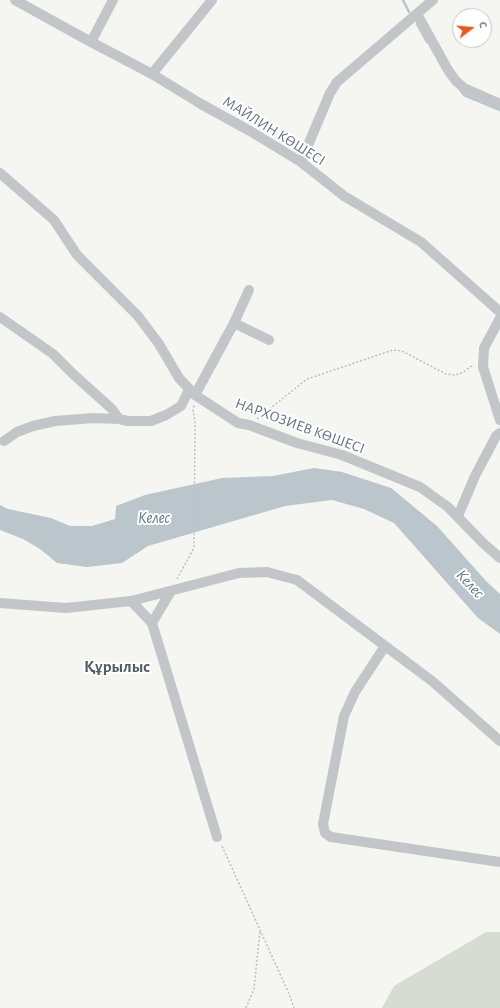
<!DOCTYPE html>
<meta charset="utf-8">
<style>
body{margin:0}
#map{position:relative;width:500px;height:1008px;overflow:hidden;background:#f5f5f1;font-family:"Alegreya Sans",sans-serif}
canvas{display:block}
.north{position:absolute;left:452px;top:8px;width:40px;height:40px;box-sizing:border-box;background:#fff;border:1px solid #c1c7cd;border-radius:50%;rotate:74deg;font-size:11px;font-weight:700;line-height:16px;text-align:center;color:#637383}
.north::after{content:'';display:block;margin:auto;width:14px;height:18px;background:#e65820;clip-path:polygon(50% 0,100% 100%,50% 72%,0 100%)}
</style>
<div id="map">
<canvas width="500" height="1008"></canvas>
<div class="north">С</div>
</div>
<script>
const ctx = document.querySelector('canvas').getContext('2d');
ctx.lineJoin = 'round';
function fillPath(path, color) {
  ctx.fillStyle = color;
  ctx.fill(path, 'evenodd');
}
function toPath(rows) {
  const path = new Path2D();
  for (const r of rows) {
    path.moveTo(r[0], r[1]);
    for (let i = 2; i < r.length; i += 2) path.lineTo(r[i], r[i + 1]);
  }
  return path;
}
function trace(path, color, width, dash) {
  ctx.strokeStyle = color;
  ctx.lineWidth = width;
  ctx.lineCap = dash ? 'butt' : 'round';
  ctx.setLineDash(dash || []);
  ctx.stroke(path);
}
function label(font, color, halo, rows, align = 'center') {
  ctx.font = font + ' "Alegreya Sans",sans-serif';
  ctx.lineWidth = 4;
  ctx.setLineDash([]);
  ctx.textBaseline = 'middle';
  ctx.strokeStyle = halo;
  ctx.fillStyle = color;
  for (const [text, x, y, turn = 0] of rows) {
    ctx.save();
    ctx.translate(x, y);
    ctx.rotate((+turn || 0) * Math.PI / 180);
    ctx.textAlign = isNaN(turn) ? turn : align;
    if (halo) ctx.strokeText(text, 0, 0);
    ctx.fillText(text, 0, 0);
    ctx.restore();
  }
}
fillPath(toPath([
 [486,932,500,932,500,1008,382,1008,394,986]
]), '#d6dcd2');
fillPath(toPath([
 [314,468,342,472,391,488,437,526,486,581,500,594,500,634,478,618,394,523,364,509,332,500,285,506,148,546,122,563,87,567,57,563,40,549,23,539,0,530,0,505,8,509,51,518,70,526,92,526,115,519,116,506,145,495,222,478,273,476]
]), '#bbc6cc');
trace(toPath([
 [403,0,409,12],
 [417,24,427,42],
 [461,91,464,95,500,110]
]), '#bbc6cc', 2.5);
trace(toPath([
 [257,419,307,379,393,350,402,351,446,374,454,375,462,373,473,365],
 [177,579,194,548,195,422,193,410,194,405],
 [222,846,290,996,294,1008],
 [246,1008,254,989,260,931]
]), '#bcbec0', 1.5, [2, 2]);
trace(toPath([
 [15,0,91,42,152,74,201,104,250,131,301,162,344,196,421,242,500,312],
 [417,14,448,70,456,81,464,88,500,104],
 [91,42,113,0],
 [152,74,212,0],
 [301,162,330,93,337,82,433,0],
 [0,173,54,220,77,255,138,316,159,344,179,378,195,395,238,423,249,425,297,443,342,455,420,487,448,507,483,543,500,558],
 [0,317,53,354,73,374,112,409,119,419],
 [500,318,484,348,483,367,500,420],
 [234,323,269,340],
 [195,395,234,323,249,290],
 [4,441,17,432,33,426,55,421,93,418,119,419,128,421,151,421,166,415,181,406,189,390],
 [458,516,475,476,496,436,500,433],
 [131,601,152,623,217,837],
 [0,603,66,608,131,601,239,573,267,572,297,580,432,681,500,741],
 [152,623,171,591],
 [385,646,355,692,344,716,323,824,325,833,331,837,500,862]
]), '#c2c6c9', 10);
label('15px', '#637383', '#fff', [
 ["МАЙЛИН КӨШЕСІ",274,131,32],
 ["НАРХОЗИЕВ КӨШЕСІ",300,426,20]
]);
label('italic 16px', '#5f7680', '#fff', [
 ["Келес",154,518],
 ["Келес",470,584,47]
]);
label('bold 17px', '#525d68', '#fff', [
 ["Құрылыс",117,667]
]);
</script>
